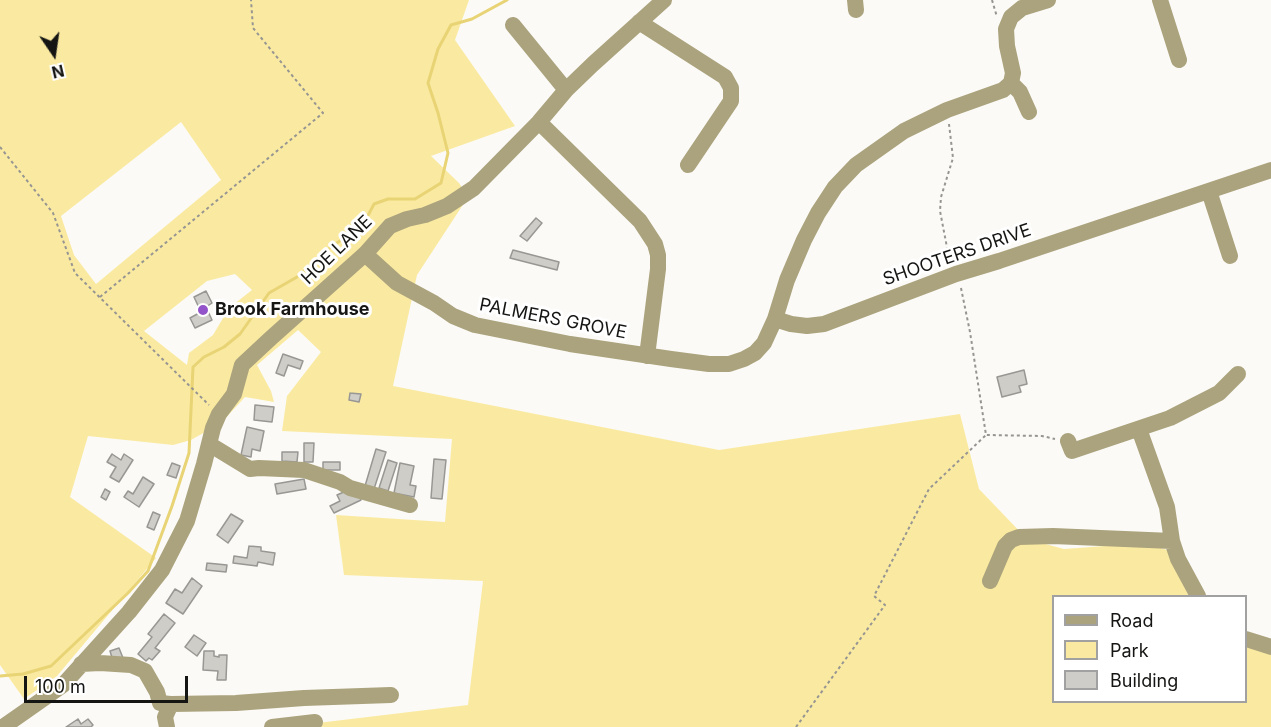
<!DOCTYPE html>
<style>
body{margin:0}
#map{position:relative;width:1271px;height:727px;overflow:hidden;background:#fbfaf6;font-family:Inter,sans-serif}
canvas{display:block}
.legend{position:absolute;left:1052px;top:595px;width:195px;height:108px;box-sizing:border-box;background:#fff;border:2px solid #a1a1a1;margin:0;padding:8px 10px;list-style:none;font-size:18px;color:#151513}
.legend li{display:flex;align-items:center;gap:12px;height:30px}
.legend b{width:30px;border:2px solid #a1a1a1}
.north{position:absolute;left:24px;top:24px;width:60px;height:60px;-webkit-text-stroke:4px #fff;paint-order:stroke;rotate:167deg;font-size:16px;font-weight:700;line-height:24px;text-align:center;color:#151513}
.north::after{content:'';display:block;margin:auto;width:21px;height:27px;background:#151513;clip-path:polygon(50% 0,100% 100%,50% 72%,0 100%)}
.scale{position:absolute;left:24px;top:676px;width:164px;height:27px;box-sizing:border-box;border:3px solid #151513;border-top:0;padding-left:8px;font-size:18px;line-height:21px;white-space:nowrap;color:#151513;-webkit-text-stroke:4px #fff;paint-order:stroke}
</style>
<div id="map">
<canvas width="1271" height="727"></canvas>
<ul class="legend">
<li><b style="height:8px;background:#aba37d"></b>Road</li>
<li><b style="height:16px;background:#faeaa1"></b>Park</li>
<li><b style="height:16px;background:#cecdc8"></b>Building</li>
</ul>
<div class="north">N</div>
<div class="scale">100 m</div>
</div>
<script>
const ctx = document.querySelector('canvas').getContext('2d');
ctx.lineJoin = 'round';
function fillPath(path, color) {
  ctx.fillStyle = color;
  ctx.fill(path, 'evenodd');
}
function toPath(rows) {
  const path = new Path2D();
  for (const r of rows) {
    path.moveTo(r[0], r[1]);
    for (let i = 2; i < r.length; i += 2) path.lineTo(r[i], r[i + 1]);
  }
  return path;
}
function trace(path, color, width, dash) {
  ctx.strokeStyle = color;
  ctx.lineWidth = width;
  ctx.lineCap = dash ? 'butt' : 'round';
  ctx.setLineDash(dash || []);
  ctx.stroke(path);
}
function label(font, color, halo, rows, align = 'center') {
  ctx.font = font + ' Inter,sans-serif';
  ctx.lineWidth = 6;
  ctx.setLineDash([]);
  ctx.textBaseline = 'middle';
  ctx.strokeStyle = halo;
  ctx.fillStyle = color;
  for (const [text, x, y, turn = 0] of rows) {
    ctx.save();
    ctx.translate(x, y);
    ctx.rotate((+turn || 0) * Math.PI / 180);
    ctx.textAlign = isNaN(turn) ? turn : align;
    if (halo) ctx.strokeText(text, 0, 0);
    ctx.fillText(text, 0, 0);
    ctx.restore();
  }
}
fillPath(toPath([
 [0,0,469,0,455,40,515,126,431,156,459,183,468,197,417,275,393,386,719,450,960,414,979,489,1027,539,1064,549,1146,543,1167,550,1189,596,1054,596,1054,702,1246,702,1246,639,1271,647,1271,727,284,727,468,705,483,581,344,575,336,515,445,522,452,439,282,431,287,396,321,352,298,330,257,365,271,391,274,402,245,397,221,423,191,440,173,445,88,436,70,497,156,558,57,676,24,699,0,665],
 [181,122,221,180,96,284,74,255,61,216],
 [235,274,252,290,229,308,213,335,189,353,187,365,144,331,207,281]
]), '#faeaa1');
trace(toPath([
 [0,676,23,674,51,666,128,593,148,571,172,506,189,453,193,367,204,357,224,347,240,334,269,293,297,277,332,246,362,227,374,204,388,199,415,199,441,183,448,153,438,113,428,83,438,49,451,25,472,19,507,0]
]), '#e8d375', 3);
const building = toPath([
 [536,218,542,223,527,241,520,236,536,218],
 [513,250,559,262,557,270,510,258,513,250],
 [206,291,212,303,206,307,212,320,195,328,190,318,201,312,194,297,206,291],
 [283,354,303,361,300,369,288,365,284,376,276,373,283,354],
 [1024,370,1027,384,1019,386,1021,392,1002,397,997,377,1024,370],
 [350,393,361,394,359,402,349,400,350,393],
 [255,405,274,407,272,422,254,420,255,405],
 [247,427,264,431,260,451,252,449,251,457,241,455,247,427],
 [304,443,314,443,313,462,304,462,304,443],
 [376,449,386,452,374,489,365,486,376,449],
 [282,452,298,452,297,462,282,461,282,452],
 [112,454,121,460,124,454,133,460,119,482,110,477,116,467,107,462,112,454],
 [434,459,446,460,442,499,431,498,434,459],
 [388,460,397,463,388,491,379,488,388,460],
 [323,462,340,462,340,470,323,470,323,462],
 [172,463,180,466,176,478,167,475,172,463],
 [400,463,414,466,410,485,416,486,414,497,394,493,400,463],
 [143,477,154,484,139,507,124,497,128,491,133,494,143,477],
 [304,479,306,489,277,494,275,484,304,479],
 [105,489,110,492,106,500,101,497,105,489],
 [346,491,357,491,361,500,334,513,330,506,340,501,337,495,346,491],
 [153,512,160,515,154,530,147,527,153,512],
 [231,514,243,521,228,543,217,535,231,514],
 [249,546,261,547,261,551,275,553,273,565,258,562,257,566,233,563,234,556,247,558,249,546],
 [207,563,227,565,226,572,206,570,207,563],
 [192,578,202,586,183,614,166,603,175,589,182,593,192,578],
 [164,614,175,623,155,648,160,651,152,660,149,658,146,661,138,654,152,637,148,634,164,614],
 [194,635,206,643,197,656,185,647,194,635],
 [119,648,123,658,113,661,110,651,119,648],
 [204,651,214,651,214,656,219,657,219,655,227,655,226,680,217,680,218,671,203,670,204,651],
 [78,719,81,724,88,719,93,725,91,727,66,727,78,719]
]);
fillPath(building, '#cecdc8');
trace(building, '#989793', 1.5);
trace(toPath([
 [992,0,997,17],
 [949,124,953,158,941,197,940,211,950,263],
 [0,147,53,213,75,273,209,405],
 [961,288,970,332,986,435,1042,436,1055,439],
 [100,297,323,113,253,28,251,0],
 [796,727,885,605,874,596,929,489,986,435]
]), '#969592', 2, [3, 3]);
trace(toPath([
 [855,0,856,10],
 [1160,0,1179,60],
 [639,22,725,77,731,88,731,101,688,165],
 [513,25,566,90],
 [1011,83,1020,92,1029,112],
 [539,122,640,221,655,244,658,255,658,269,647,356],
 [1209,191,1230,256],
 [365,254,397,283,434,303,453,316,475,325,570,344,671,359,709,364,729,364,744,359,755,353,764,343,775,319,787,280,804,240,818,213,835,187,856,165,904,131,947,110,1003,90,1011,83,1013,73,1007,46,1006,29,1011,17,1022,8,1048,0],
 [775,319,791,324,807,326,824,324,956,274,999,261,1271,170],
 [1139,429,1167,507,1172,541,1178,559,1198,596],
 [1068,441,1072,451,1170,418,1219,393,1238,374],
 [209,444,250,469,259,468,304,470,340,482,350,488,410,505],
 [990,581,1005,546,1011,540,1019,537,1053,536,1172,541],
 [1246,639,1271,647],
 [81,664,100,663,131,665,145,671,157,692,160,703,171,704,236,703,304,698,391,695],
 [3,727,63,685,129,612,162,570,187,521,204,464,213,428,219,414,234,394,242,365,271,338,365,254,390,226,407,219,425,215,447,206,474,188,539,122,566,90,593,64,664,0],
 [167,727,165,717,171,704],
 [272,727,315,722]
]), '#aba37d', 16);
for (const [x, y, r, color] of [
 [203,310,6,"#9353c9"]
]) {
  const dot = new Path2D();
  dot.arc(x, y, r, 0, 2 * Math.PI);
  ctx.fillStyle = color;
  ctx.fill(dot);
  trace(dot, '#fff', 2);
}
label('18px', '#151513', '#fff', [
 ["HOE LANE",337,250,-44],
 ["SHOOTERS DRIVE",957,255,-19],
 ["PALMERS GROVE",553,319,11]
]);
label('bold 18px', '#151513', '#fff', [
 ["Brook Farmhouse",215,310]
], 'left');
</script>
